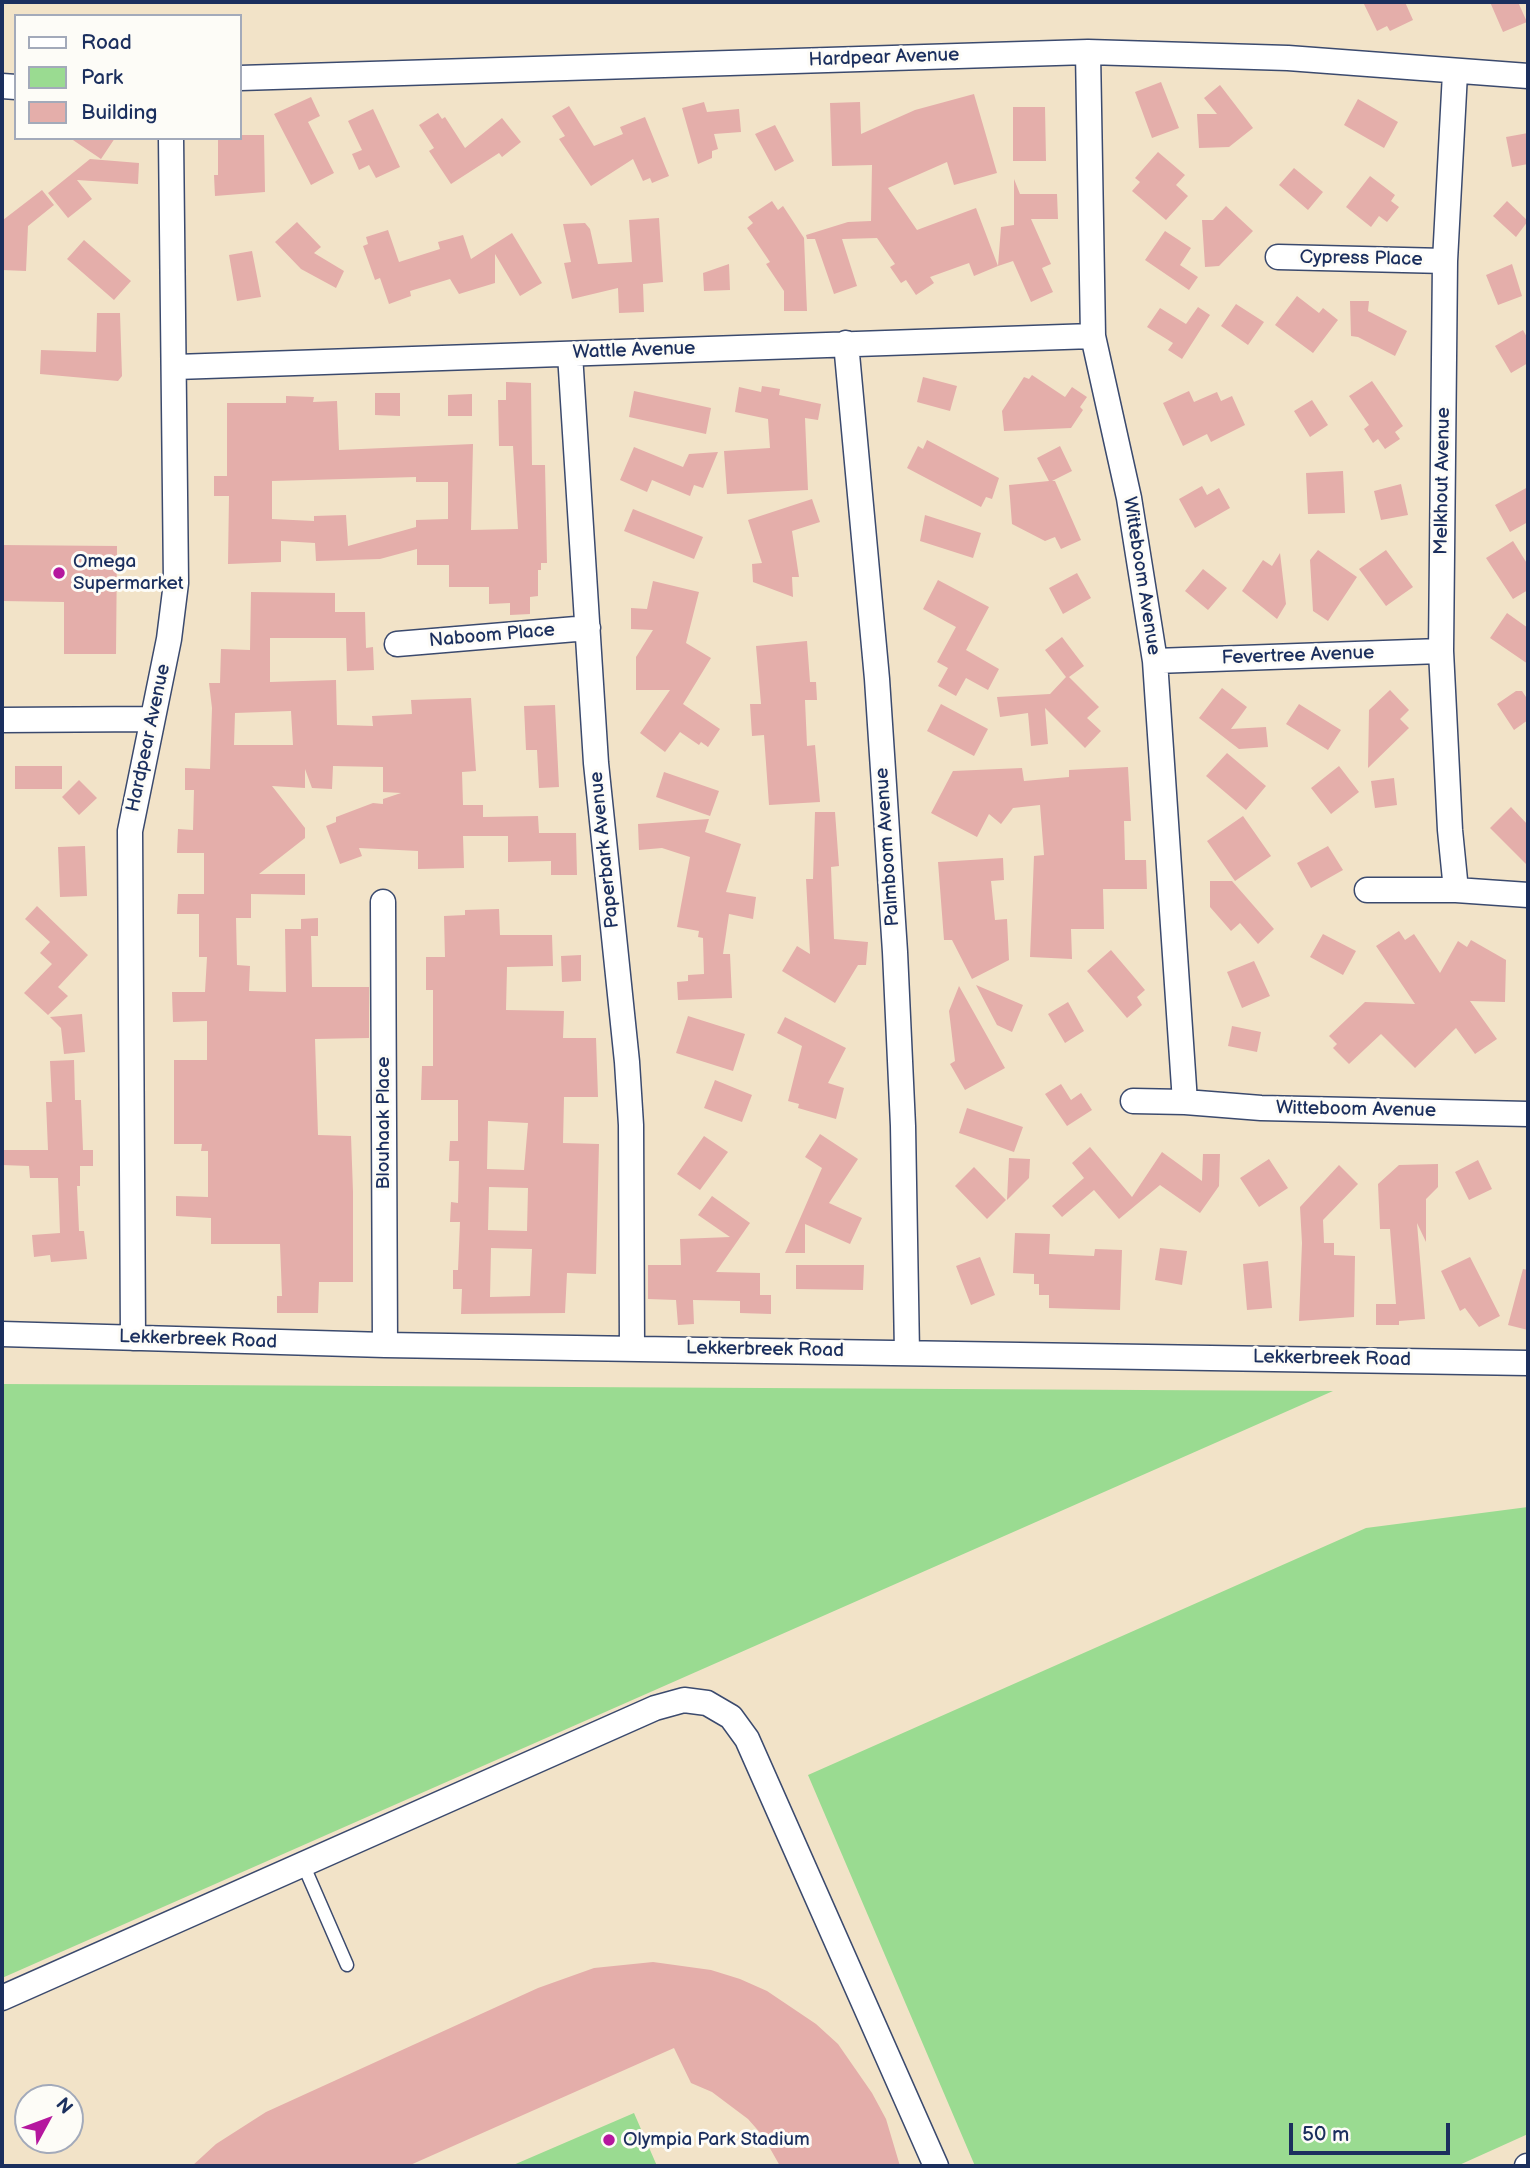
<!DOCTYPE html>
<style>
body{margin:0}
#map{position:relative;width:1530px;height:2168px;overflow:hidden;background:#f2e3c8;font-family:"Balsamiq Sans",sans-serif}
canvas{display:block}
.frame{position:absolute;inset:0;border:4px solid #1b2f5e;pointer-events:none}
.legend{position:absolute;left:14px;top:14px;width:228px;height:126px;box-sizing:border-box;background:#fdfcf7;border:2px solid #a3aaba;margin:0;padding:9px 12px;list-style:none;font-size:21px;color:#1b2f5e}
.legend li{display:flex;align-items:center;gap:14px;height:35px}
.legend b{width:35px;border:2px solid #a3aaba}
.north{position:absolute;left:14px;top:2084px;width:70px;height:70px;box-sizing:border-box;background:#fdfcf7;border:2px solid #a3aaba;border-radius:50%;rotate:49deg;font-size:19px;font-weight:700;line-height:28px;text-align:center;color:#1b2f5e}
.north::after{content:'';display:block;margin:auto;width:24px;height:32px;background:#b5179e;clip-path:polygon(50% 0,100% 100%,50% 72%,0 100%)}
.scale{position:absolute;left:1289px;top:2123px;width:161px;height:32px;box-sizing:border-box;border:4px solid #1b2f5e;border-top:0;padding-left:9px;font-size:21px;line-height:24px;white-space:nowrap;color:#1b2f5e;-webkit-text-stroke:5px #fdfcf7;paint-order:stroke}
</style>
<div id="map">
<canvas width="1530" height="2168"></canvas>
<div class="frame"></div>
<ul class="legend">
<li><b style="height:9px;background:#fff"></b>Road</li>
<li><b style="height:19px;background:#9adb91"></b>Park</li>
<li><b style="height:19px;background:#e4aeaa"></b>Building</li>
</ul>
<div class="north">N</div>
<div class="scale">50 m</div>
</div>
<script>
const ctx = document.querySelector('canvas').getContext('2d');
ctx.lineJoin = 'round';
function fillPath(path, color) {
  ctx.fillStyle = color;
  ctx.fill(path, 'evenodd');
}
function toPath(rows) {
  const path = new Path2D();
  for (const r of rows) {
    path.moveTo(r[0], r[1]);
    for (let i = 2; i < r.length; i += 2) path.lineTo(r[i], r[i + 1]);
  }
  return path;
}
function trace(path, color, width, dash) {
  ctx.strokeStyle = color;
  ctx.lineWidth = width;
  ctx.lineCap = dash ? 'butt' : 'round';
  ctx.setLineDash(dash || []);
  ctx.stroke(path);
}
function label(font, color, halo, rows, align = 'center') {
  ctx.font = font + ' "Balsamiq Sans",sans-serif';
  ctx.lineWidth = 6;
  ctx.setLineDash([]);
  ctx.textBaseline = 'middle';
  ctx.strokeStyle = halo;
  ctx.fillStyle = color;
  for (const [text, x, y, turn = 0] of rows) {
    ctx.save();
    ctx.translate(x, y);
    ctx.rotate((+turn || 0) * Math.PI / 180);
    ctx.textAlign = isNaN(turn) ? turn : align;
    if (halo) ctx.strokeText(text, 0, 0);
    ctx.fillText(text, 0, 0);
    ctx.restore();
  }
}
fillPath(toPath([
 [2,1384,1333,1391,2,1978],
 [1528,1507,1528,2134,1457,2166,975,2166,808,1775,1366,1528],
 [634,2113,657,2166,511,2166]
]), '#9adb91');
fillPath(toPath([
 [1363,2,1405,2,1413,20,1390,31,1387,26,1377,31],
 [1490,2,1518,2,1527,22,1503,32],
 [1161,82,1179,128,1152,138,1135,92],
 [1220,85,1253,128,1229,147,1199,148,1197,114,1217,114,1204,98],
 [974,94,997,173,954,185,947,162,888,188,917,230,976,208,998,266,974,276,969,263,930,277,934,283,916,295,906,280,901,283,890,267,895,264,877,238,842,239,857,286,834,294,815,239,807,239,806,235,848,222,871,221,872,165,832,166,830,103,860,102,861,134,915,110],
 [311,97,320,116,308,122,334,173,311,185,274,114],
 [1358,99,1398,122,1384,148,1344,125],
 [704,102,707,112,739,109,741,132,714,134,718,149,712,151,712,158,698,164,682,108],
 [569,106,594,146,623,134,620,127,645,117,669,176,652,183,650,178,643,181,633,159,591,186,559,139,565,136,552,116],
 [1013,107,1045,107,1046,161,1013,161],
 [373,109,400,167,376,178,369,165,359,170,352,154,362,150,348,121],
 [438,113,442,119,445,117,465,148,502,118,521,142,502,157,499,153,451,184,429,151,434,148,419,125],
 [775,125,794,161,775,171,755,134],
 [1528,133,1528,164,1512,167,1506,137],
 [240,135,264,135,265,192,215,196,214,175,218,175,218,138,240,138],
 [70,138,115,138,101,159],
 [1158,152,1185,175,1176,185,1188,196,1166,220,1132,191,1140,182,1135,178],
 [90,159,139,163,138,184,77,180,92,199,68,218,48,193],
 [1294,168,1323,192,1308,210,1279,185],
 [1370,176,1395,195,1391,201,1399,207,1387,222,1379,216,1371,227,1346,207],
 [1014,179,1020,194,1057,194,1058,219,1031,219,1051,264,1042,268,1053,292,1031,302,1013,261,998,266,1001,227,1014,225],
 [42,190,54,205,28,226,26,271,2,270,3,220],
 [772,201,778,210,783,206,804,238,807,311,784,311,784,291,766,264,770,262,747,228,753,223,748,217],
 [1507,201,1528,221,1516,237,1493,216],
 [1226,206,1253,231,1219,266,1205,267,1202,220,1213,220],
 [659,218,663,282,643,284,644,312,619,313,618,288,572,299,564,263,571,262,563,224,585,223,590,229,598,264,632,262,629,220],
 [297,222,321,247,314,253,344,271,336,288,301,269,275,242],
 [388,230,399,262,440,249,438,242,463,235,471,259,512,233,542,283,520,296,495,254,495,283,459,294,450,279,410,291,411,296,389,304,380,278,375,280,363,246,368,244,366,237],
 [1165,231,1191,248,1180,265,1198,277,1189,290,1145,260],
 [84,240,131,281,114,300,67,259],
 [252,251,261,297,237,301,229,255],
 [729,264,730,290,704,291,703,273],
 [1512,264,1522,296,1498,305,1486,275],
 [1297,296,1319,313,1323,308,1338,320,1313,353,1275,325],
 [1350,301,1369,301,1368,311,1407,331,1395,356,1358,337,1351,336],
 [1236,304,1264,322,1248,345,1221,326],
 [1198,307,1210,315,1182,359,1168,350,1173,343,1147,327,1160,308,1186,324],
 [97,313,120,313,122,376,118,381,40,374,41,350,96,352],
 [1523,330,1528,339,1528,363,1511,373,1495,346],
 [1032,375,1065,397,1072,387,1087,397,1080,407,1083,410,1071,428,1004,431,1002,411,1024,377,1029,379],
 [923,377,957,386,950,411,917,402],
 [1372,381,1403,426,1395,432,1400,439,1385,449,1378,439,1373,443,1364,429,1369,425,1349,396],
 [506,382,531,383,532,465,545,465,547,563,541,563,541,570,538,570,538,596,530,597,530,614,510,615,510,603,489,604,489,587,449,587,449,565,417,565,417,549,380,559,316,561,315,543,281,541,281,562,228,564,229,496,214,496,214,476,227,476,227,403,286,403,286,396,314,397,313,402,337,401,339,450,473,444,471,530,518,529,513,446,499,446,498,400,506,400],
 [416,477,416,482,448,482,448,519,416,520,416,527,348,546,346,515,314,516,314,521,272,519,272,481],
 [762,386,780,389,779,395,821,404,818,420,805,418,808,490,727,494,724,451,770,448,768,419,735,412,739,387,761,392],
 [634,391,711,408,706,434,629,417],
 [1189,391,1194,402,1217,392,1221,401,1232,396,1245,425,1211,442,1207,434,1183,446,1163,403],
 [375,393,400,393,400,416,375,415],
 [472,394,472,416,448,416,448,395],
 [1312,400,1328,425,1310,437,1294,411],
 [927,440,999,478,992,499,986,497,981,507,907,468,918,446,923,449],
 [1060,446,1072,471,1052,481,1055,481,1081,540,1061,549,1055,537,1045,541,1012,524,1009,485,1049,481,1037,458],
 [634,447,683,467,689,454,718,452,703,488,694,485,690,496,652,480,647,492,620,480],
 [1343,471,1345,513,1308,514,1306,473],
 [1401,484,1408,515,1381,520,1374,491],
 [1202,486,1207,495,1219,488,1230,508,1195,528,1179,499],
 [1528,487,1528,522,1510,532,1495,505],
 [812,499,820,522,792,531,799,577,792,577,793,597,753,582,752,564,762,563,748,520],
 [633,509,703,537,694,559,624,531],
 [925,515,981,533,973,558,920,541],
 [1513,541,1528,565,1528,590,1513,599,1486,558],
 [2,545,117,546,116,654,64,654,64,602,2,601],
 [1318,550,1357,577,1328,621,1313,611,1310,560],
 [1386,550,1413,587,1386,606,1359,569],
 [1280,553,1286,604,1277,619,1242,591,1263,560,1272,566],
 [1203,569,1227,588,1208,610,1185,591],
 [1077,573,1091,598,1063,614,1049,588],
 [938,580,989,607,966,650,999,669,988,690,966,678,956,696,938,686,948,668,937,662,956,627,923,609],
 [653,581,699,592,686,643,711,658,683,704,720,729,708,747,701,742,699,745,680,732,665,752,640,733,670,690,636,690,636,657,653,630,631,629,631,608,647,609],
 [251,592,335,593,335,612,365,612,366,648,373,647,374,670,347,671,346,638,270,638,270,682,336,680,337,725,373,726,372,716,412,714,411,700,471,698,476,771,462,772,463,805,483,805,483,817,538,816,539,833,576,833,577,875,551,875,551,861,508,862,508,836,463,836,464,868,418,869,418,851,359,848,362,856,340,864,326,826,336,822,336,817,373,803,383,804,383,799,401,793,383,792,383,767,333,766,332,789,312,788,305,769,305,788,272,786,305,828,305,838,259,874,305,874,305,895,251,894,251,918,236,918,237,965,250,966,249,991,286,992,285,929,301,929,301,919,318,918,318,936,311,936,312,987,369,987,369,1038,315,1039,318,1135,351,1136,353,1192,353,1282,319,1282,318,1313,277,1313,277,1296,282,1296,280,1244,211,1244,211,1218,176,1216,176,1196,208,1197,208,1151,201,1151,202,1144,174,1144,174,1060,207,1060,207,1021,173,1022,172,992,205,992,207,957,199,957,199,914,177,914,178,894,204,894,204,853,177,853,178,829,193,830,194,790,185,790,185,768,210,769,212,708,209,683,220,683,221,649,250,650],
 [291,711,293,745,234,745,235,713],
 [1507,613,1528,628,1528,664,1490,638],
 [1062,637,1084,666,1069,677,1099,707,1087,718,1101,731,1085,748,1045,708,1048,744,1031,746,1028,713,1000,717,997,697,1050,694,1066,677,1045,650],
 [807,641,810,682,816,682,817,700,805,700,807,746,815,745,820,802,769,805,764,735,752,736,750,704,761,704,756,646],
 [1222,688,1247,707,1231,729,1266,727,1268,747,1239,749,1199,718],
 [1390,690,1409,710,1400,719,1409,728,1368,768,1369,710],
 [1516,691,1522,691,1528,700,1528,720,1514,730,1497,704],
 [941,704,988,729,974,756,927,731],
 [1299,704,1341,730,1328,750,1286,724],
 [555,705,559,787,539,788,537,750,526,750,524,706],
 [1227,753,1266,786,1246,810,1206,776],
 [15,766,62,766,62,789,15,789],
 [1339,766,1359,792,1331,814,1311,788],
 [1128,767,1131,821,1124,821,1125,860,1146,860,1147,889,1103,889,1104,929,1071,929,1072,959,1030,957,1034,856,1044,855,1040,805,1013,808,1001,824,989,814,977,837,931,813,953,771,1022,768,1024,781,1069,777,1069,770],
 [664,772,719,791,710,816,656,797],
 [1394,778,1397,805,1375,808,1371,781],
 [79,780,97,798,79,815,62,797],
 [1511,807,1528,825,1528,866,1490,828],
 [815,812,835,812,839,866,831,867,834,939,868,942,866,965,858,965,835,1003,782,971,797,946,810,954,806,879,813,879],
 [1243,816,1271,856,1235,881,1207,841],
 [709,819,705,832,741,844,726,892,756,897,753,919,729,914,723,954,730,954,732,998,678,1000,677,982,688,981,688,975,704,974,703,938,698,937,699,931,677,927,690,857,662,848,639,850,638,824],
 [85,846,87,896,60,897,58,847],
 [1328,846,1343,870,1311,888,1297,863],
 [1003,858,1004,880,991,881,995,920,1007,919,1009,960,972,979,952,940,944,940,938,862],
 [1210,881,1232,881,1274,929,1258,944,1240,923,1231,931,1210,907],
 [37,906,88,955,58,987,68,996,48,1015,24,993,52,964,40,953,50,942,25,919],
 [499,909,500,935,552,935,553,966,507,967,506,1010,564,1011,563,1038,596,1038,598,1097,564,1097,563,1143,599,1144,596,1274,567,1273,565,1313,461,1314,462,1289,453,1289,453,1270,458,1270,460,1222,450,1222,451,1202,458,1203,459,1161,449,1161,450,1141,458,1141,458,1100,421,1100,422,1066,433,1066,433,990,426,990,426,957,445,957,444,916,465,915,465,910],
 [488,1121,528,1123,524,1170,487,1169],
 [489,1187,528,1188,527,1231,488,1230],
 [491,1248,532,1249,530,1296,490,1297],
 [1399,931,1405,940,1414,934,1440,973,1458,941,1467,947,1471,940,1506,960,1505,1002,1470,1001,1497,1039,1475,1054,1456,1028,1415,1068,1381,1034,1349,1064,1333,1048,1337,1044,1329,1036,1365,1002,1415,1004,1376,946],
 [1323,934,1356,951,1343,975,1310,957],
 [1111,950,1145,990,1137,997,1142,1005,1127,1018,1087,971],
 [581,955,581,981,562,982,561,956],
 [1254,961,1270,996,1242,1008,1227,972],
 [976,985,1023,1005,1012,1032,997,1025],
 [959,986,1005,1068,965,1090,950,1064,955,1061,949,1011],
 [1068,1002,1084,1031,1065,1043,1048,1014],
 [82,1014,85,1052,64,1054,61,1028,50,1017],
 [688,1016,745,1034,733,1071,676,1053],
 [785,1017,846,1048,828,1083,844,1088,836,1119,798,1108,799,1104,788,1101,802,1046,777,1033],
 [1232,1026,1261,1032,1257,1052,1228,1046],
 [74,1060,75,1100,81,1100,83,1150,93,1150,93,1166,80,1166,80,1186,77,1186,79,1231,84,1231,87,1259,51,1262,50,1255,34,1257,32,1235,60,1233,58,1178,30,1178,29,1166,2,1165,2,1150,48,1150,46,1102,52,1102,50,1061],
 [715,1080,752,1095,742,1122,704,1108],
 [1061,1084,1071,1100,1081,1093,1092,1110,1067,1126,1045,1094],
 [967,1108,1023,1127,1014,1152,959,1133],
 [820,1134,858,1159,829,1203,862,1218,850,1244,805,1224,805,1253,785,1253,822,1168,805,1157],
 [704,1136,728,1152,700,1190,677,1174],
 [1090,1147,1132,1197,1162,1152,1202,1181,1203,1154,1220,1154,1219,1186,1200,1213,1160,1185,1119,1219,1094,1190,1062,1217,1052,1206,1084,1178,1072,1163],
 [1009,1158,1030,1159,1029,1178,1007,1200],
 [1269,1159,1288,1188,1259,1207,1240,1178],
 [1478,1160,1492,1189,1469,1200,1455,1172],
 [1438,1164,1438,1187,1426,1199,1426,1242,1417,1223,1425,1319,1399,1321,1399,1325,1376,1325,1376,1304,1396,1304,1390,1229,1380,1229,1378,1184,1399,1165],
 [1339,1165,1358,1184,1323,1220,1324,1243,1334,1243,1334,1255,1355,1256,1354,1317,1299,1321,1302,1243,1300,1207],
 [974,1167,1006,1200,987,1219,955,1186],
 [712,1196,750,1223,716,1272,760,1273,760,1295,771,1295,771,1314,740,1313,740,1301,693,1300,694,1324,678,1325,676,1300,648,1299,648,1265,681,1265,680,1239,730,1237,698,1215],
 [1015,1233,1050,1234,1049,1254,1094,1256,1095,1249,1122,1250,1120,1310,1049,1308,1049,1295,1039,1295,1039,1284,1034,1284,1034,1274,1013,1273],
 [1160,1248,1187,1251,1182,1285,1155,1280],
 [980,1257,995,1295,971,1305,956,1266],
 [1470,1257,1500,1316,1479,1327,1465,1308,1460,1311,1441,1271],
 [1268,1261,1272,1308,1247,1310,1243,1264],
 [796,1265,864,1265,863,1290,796,1289],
 [1523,1269,1528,1270,1528,1330,1508,1325],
 [653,1962,711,1970,740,1979,767,1991,816,2024,838,2044,872,2093,886,2119,900,2166,780,2166,763,2136,748,2119,712,2092,691,2083,674,2048,408,2166,192,2166,216,2144,266,2112,538,1988,594,1968]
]), '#e4aeaa');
const lane = toPath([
 [303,1864,347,1965]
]);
const street = toPath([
 [1088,52,1093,336,1129,498,1155,661,1185,1102,1261,1108,1528,1114],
 [1455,73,1445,261,1441,651,1450,830,1456,890,1528,895],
 [240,78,1088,52,1288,58,1528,76],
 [2,86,16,87],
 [1278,257,1445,261],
 [846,343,877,679,895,952,903,1126,907,1353],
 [570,354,596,763,627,1062,631,1125,632,1347],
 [176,367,1093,336],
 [397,644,588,628],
 [1155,661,1441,651],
 [2,720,152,719],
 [1367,890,1456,890],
 [383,902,385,1345],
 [1133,1101,1185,1102],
 [2,1334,385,1345,1528,1363],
 [133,1338,130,831,169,639,176,583,171,138],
 [2,1998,655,1708,684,1700,707,1703,731,1717,747,1739,936,2166],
 [1527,2166,1528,2166]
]);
trace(lane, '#3b4a6e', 15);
trace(street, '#3b4a6e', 27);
trace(lane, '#fff', 12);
trace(street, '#fff', 24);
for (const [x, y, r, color] of [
 [59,573,7,"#b5179e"],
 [609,2140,7,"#b5179e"]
]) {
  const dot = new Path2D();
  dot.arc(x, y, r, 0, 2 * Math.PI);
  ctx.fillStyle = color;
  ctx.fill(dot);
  trace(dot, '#fdfcf7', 2.5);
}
label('19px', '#1b2f5e', '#fdfcf7', [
 ["Hardpear Avenue",884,58,-2],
 ["Cypress Place",1361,259,1],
 ["Wattle Avenue",634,351,-2],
 ["Melkhout Avenue",1443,481,-89],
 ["Witteboom Avenue",1141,576,81],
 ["Naboom Place",492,636,-5],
 ["Fevertree Avenue",1298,656,-2],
 ["Hardpear Avenue",149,738,-78],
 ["Palmboom Avenue",888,847,-94],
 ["Paperbark Avenue",605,850,-96],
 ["Witteboom Avenue",1356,1110,1],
 ["Blouhaak Place",384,1123,-90],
 ["Lekkerbreek Road",198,1340,2],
 ["Lekkerbreek Road",765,1350,1],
 ["Lekkerbreek Road",1332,1359,1]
]);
label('19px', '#1b2f5e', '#fdfcf7', [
 ["Omega",73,562],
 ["Supermarket",73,584],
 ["Olympia Park Stadium",623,2140]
], 'left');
</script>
